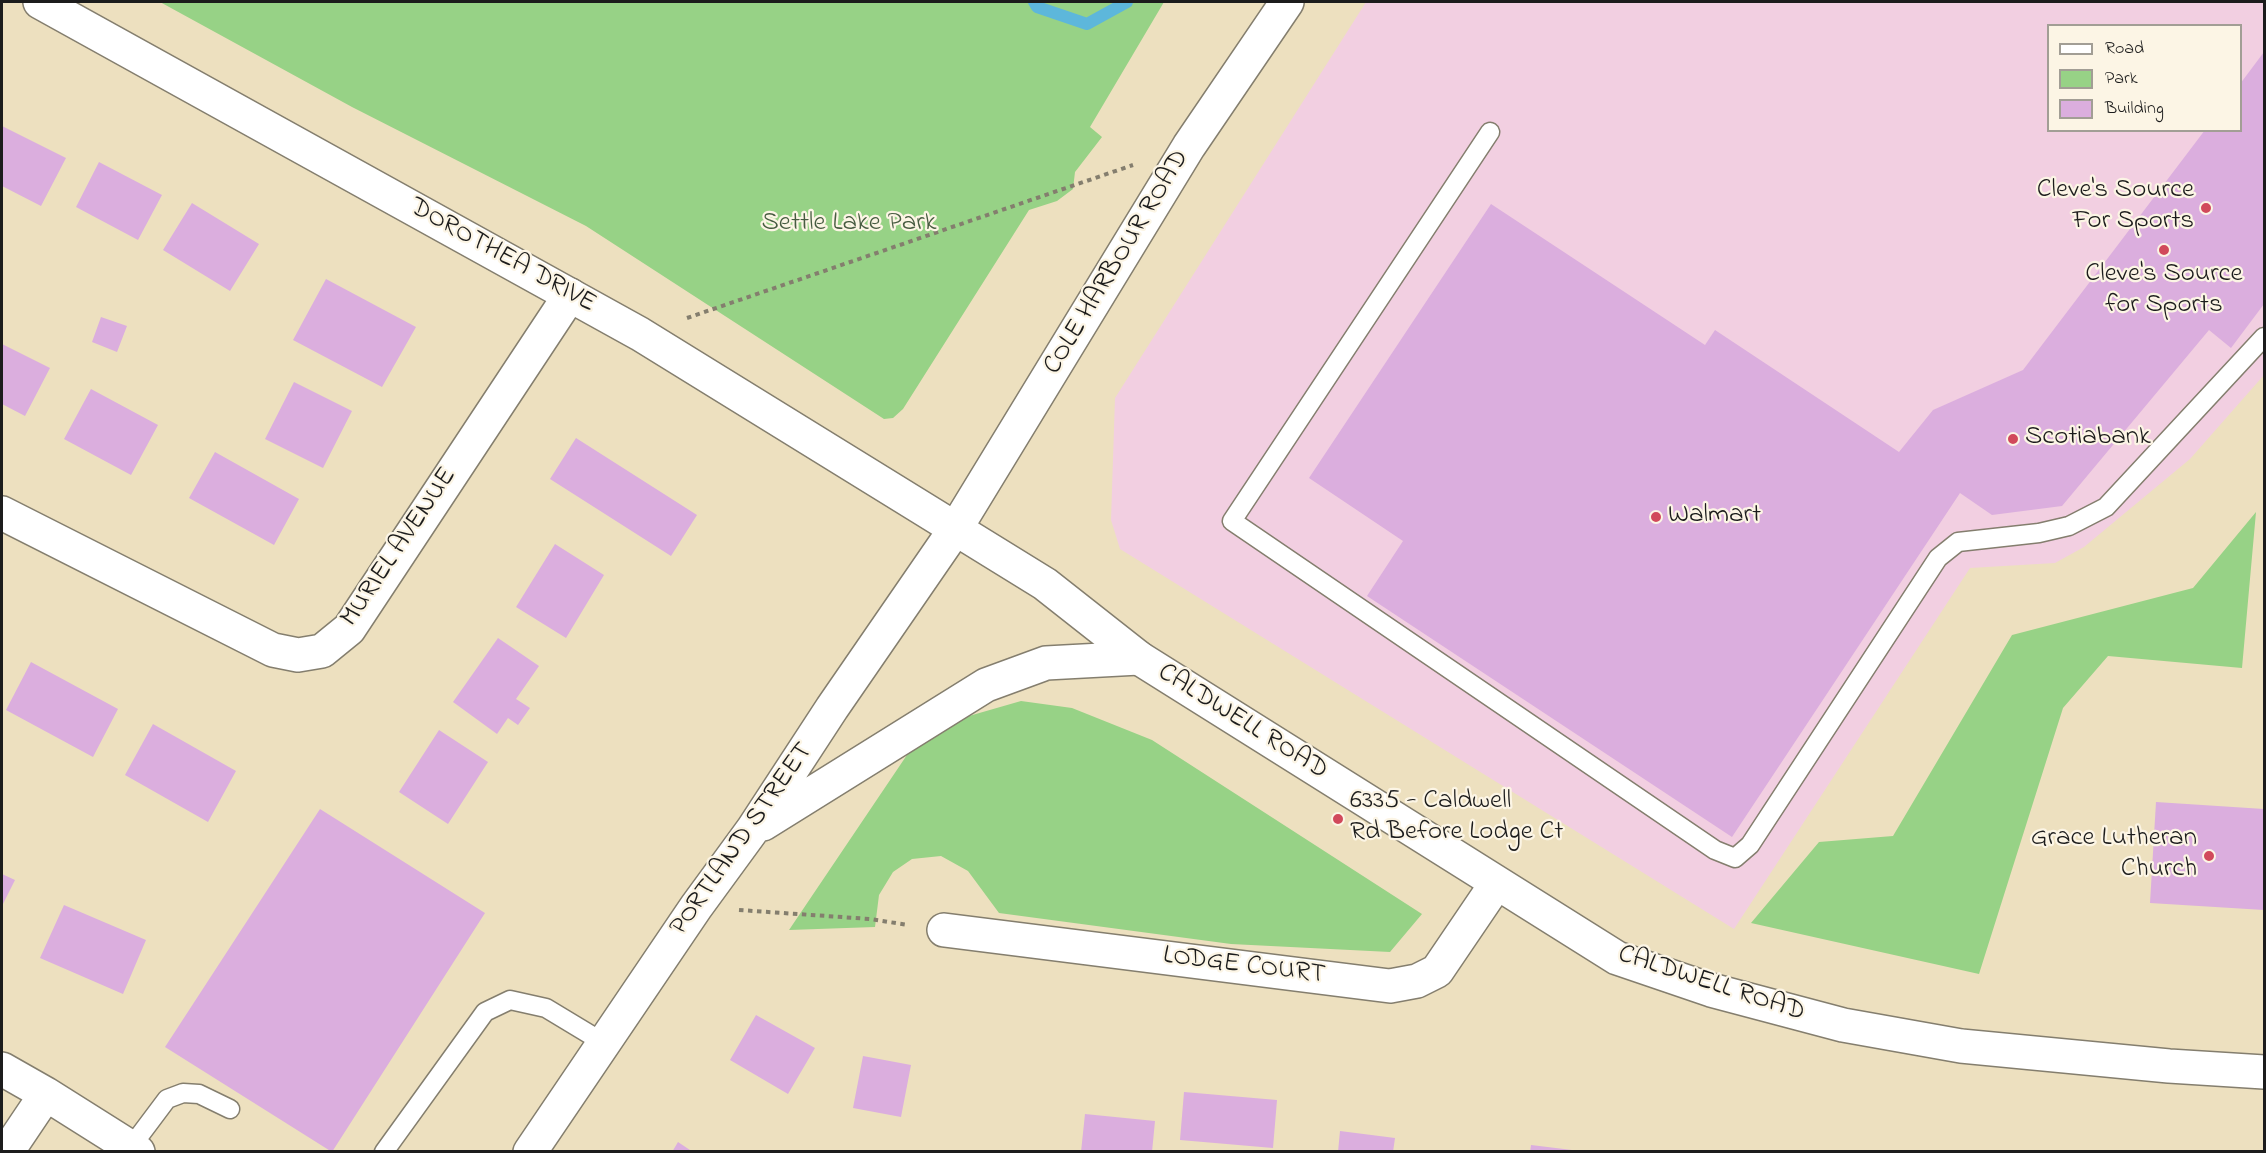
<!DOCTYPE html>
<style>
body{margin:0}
#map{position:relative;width:2266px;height:1153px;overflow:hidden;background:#ede0bf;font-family:"Indie Flower",sans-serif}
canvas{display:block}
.frame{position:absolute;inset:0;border:3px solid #1c1c1c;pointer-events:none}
.legend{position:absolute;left:2047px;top:24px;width:195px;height:108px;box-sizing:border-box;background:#fcf5e5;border:2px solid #a29e95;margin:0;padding:8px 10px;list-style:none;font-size:18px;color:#1c1c1c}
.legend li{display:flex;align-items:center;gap:12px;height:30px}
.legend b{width:30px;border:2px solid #a29e95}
</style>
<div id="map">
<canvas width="2266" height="1153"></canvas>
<div class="frame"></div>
<ul class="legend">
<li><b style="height:8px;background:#fff"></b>Road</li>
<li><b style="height:16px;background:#97d286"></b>Park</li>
<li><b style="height:16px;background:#dbaede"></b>Building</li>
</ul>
</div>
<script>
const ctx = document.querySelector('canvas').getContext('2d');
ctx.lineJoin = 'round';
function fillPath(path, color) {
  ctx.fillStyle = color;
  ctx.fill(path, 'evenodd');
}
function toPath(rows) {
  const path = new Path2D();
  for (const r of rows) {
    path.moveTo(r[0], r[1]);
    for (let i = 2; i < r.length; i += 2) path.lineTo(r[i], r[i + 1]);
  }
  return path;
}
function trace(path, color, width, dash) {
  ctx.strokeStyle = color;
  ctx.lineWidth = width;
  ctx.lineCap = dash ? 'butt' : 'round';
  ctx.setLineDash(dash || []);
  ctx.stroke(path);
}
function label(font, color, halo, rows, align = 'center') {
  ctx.font = font + ' "Indie Flower",sans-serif';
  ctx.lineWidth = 4.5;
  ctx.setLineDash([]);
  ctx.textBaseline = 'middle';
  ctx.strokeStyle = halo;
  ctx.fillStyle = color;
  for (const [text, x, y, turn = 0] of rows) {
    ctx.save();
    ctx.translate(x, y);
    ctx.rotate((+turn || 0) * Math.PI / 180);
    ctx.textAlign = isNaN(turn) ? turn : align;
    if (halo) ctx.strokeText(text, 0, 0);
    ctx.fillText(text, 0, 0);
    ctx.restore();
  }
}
fillPath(toPath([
 [1366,2,2264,2,2264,375,2190,459,2084,547,2055,563,1970,568,1734,929,1120,549,1111,520,1115,398],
 [2048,26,2240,26,2240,130,2048,130]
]), '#f2cfe1');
fillPath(toPath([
 [160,2,1164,2,1090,127,1102,137,1075,172,1073,189,1057,201,1029,210,903,409,893,418,884,419,586,226,352,107],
 [2256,512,2242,668,2108,656,2063,708,1979,974,1751,923,1819,842,1893,836,2012,635,2193,588],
 [1021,701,1072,708,1152,740,1422,914,1390,952,1231,944,999,913,968,871,941,856,912,859,893,872,879,895,875,927,789,930,913,746,962,718]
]), '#97d286');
trace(toPath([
 [1034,2,1037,7,1087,24,1127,2]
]), '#5db7db', 12);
fillPath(toPath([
 [2264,52,2264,304,2231,348,2209,330,2062,506,1992,515,1960,493,1732,837,1367,596,1403,541,1309,478,1491,204,1705,345,1715,330,1899,452,1933,410,2023,370,2205,130,2240,130,2240,84],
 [2,126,66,158,41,206,2,186],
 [99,162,162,195,138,240,76,207],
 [192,203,259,244,230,291,163,250],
 [326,279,416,327,382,387,293,340],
 [101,317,127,326,117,352,92,342],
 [2,344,50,368,25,416,2,404],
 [294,382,352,411,323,468,265,439],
 [91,389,158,425,131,475,64,439],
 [576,438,697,515,671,556,550,479],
 [215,452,299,499,274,545,189,498],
 [555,544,604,575,566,638,516,607],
 [498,638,539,666,516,699,530,708,518,725,508,718,497,734,453,702],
 [31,662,118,709,93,757,6,710],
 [153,724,236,771,208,822,125,775],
 [439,730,488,762,448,824,399,792],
 [2156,802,2264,809,2264,910,2150,903],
 [320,809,485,913,332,1152,165,1047],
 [2,874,15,880,2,906],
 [64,905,146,940,123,994,40,958],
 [756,1015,815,1048,788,1094,730,1060],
 [863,1056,911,1065,901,1117,853,1108],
 [1184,1092,1277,1100,1273,1148,1180,1140],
 [1085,1114,1155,1121,1152,1152,1081,1152],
 [1340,1131,1395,1138,1393,1152,1338,1152],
 [678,1142,693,1152,672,1152],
 [1531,1145,1572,1150,1572,1152,1530,1152]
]), '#dbaede');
const service = toPath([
 [1490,132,1232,521,1715,850,1735,858,1750,845,1938,558,1958,542,2039,533,2069,526,2106,507,2264,337],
 [131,1147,167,1099,183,1093,199,1094,230,1109],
 [384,1152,485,1012,510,1000,546,1008,604,1043]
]);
const minor = toPath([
 [2,513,273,650,298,655,322,651,349,629,570,295],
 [944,930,1390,986,1417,981,1437,971,1496,884],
 [2,1069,46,1094,138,1152],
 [7,1152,46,1094]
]);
const tertiary = toPath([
 [40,2,640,334,1045,584,1139,658,1617,958,1711,990,1843,1025,1961,1046,2169,1066,2264,1072]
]);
const secondary = toPath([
 [763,824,986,685,1046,663,1139,658],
 [530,1152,696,907,753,829,832,708,956,528,1189,146,1287,2]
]);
trace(service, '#847e6e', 21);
trace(minor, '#847e6e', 36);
trace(tertiary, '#847e6e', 36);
trace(secondary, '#847e6e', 36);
trace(toPath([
 [687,318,1133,165],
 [739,910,870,919,908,925]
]), '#847e6e', 4, [4.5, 4.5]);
trace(service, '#fff', 18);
trace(minor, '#fff', 33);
trace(tertiary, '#fff', 33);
trace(secondary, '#fff', 33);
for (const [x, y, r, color] of [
 [2206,208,6,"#d1495b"],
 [2164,250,6,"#d1495b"],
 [2013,439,6,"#d1495b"],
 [1656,517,6,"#d1495b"],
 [1338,819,6,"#d1495b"],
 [2209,856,6,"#d1495b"]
]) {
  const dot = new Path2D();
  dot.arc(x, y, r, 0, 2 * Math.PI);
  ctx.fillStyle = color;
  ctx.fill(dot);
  trace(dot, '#fcf5e5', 2);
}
label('27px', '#1c1c1c', '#fcf5e5', [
 ["Cleve's Source",2194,192,"right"],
 ["For Sports",2194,223,"right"],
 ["Cleve's Source",2164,276,"center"],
 ["for Sports",2164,307,"center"],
 ["Scotiabank",2025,439],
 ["Walmart",1668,517],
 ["6335 - Caldwell",1350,803],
 ["Rd Before Lodge Ct",1350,834],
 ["Grace Lutheran",2197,840,"right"],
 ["Church",2197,871,"right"]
], 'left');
label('27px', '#475c41', '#fcf5e5', [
 ["Settle Lake Park",849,225]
]);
label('27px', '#1c1c1c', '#fcf5e5', [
 ["DOROTHEA DRIVE",502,257,29],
 ["COLE HARBOUR ROAD",1118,263,-59],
 ["MURIEL AVENUE",400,548,-56],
 ["CALDWELL ROAD",1242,723,32],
 ["PORTLAND STREET",743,840,-55],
 ["LODGE COURT",1244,967,7],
 ["CALDWELL ROAD",1711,985,18]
]);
</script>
